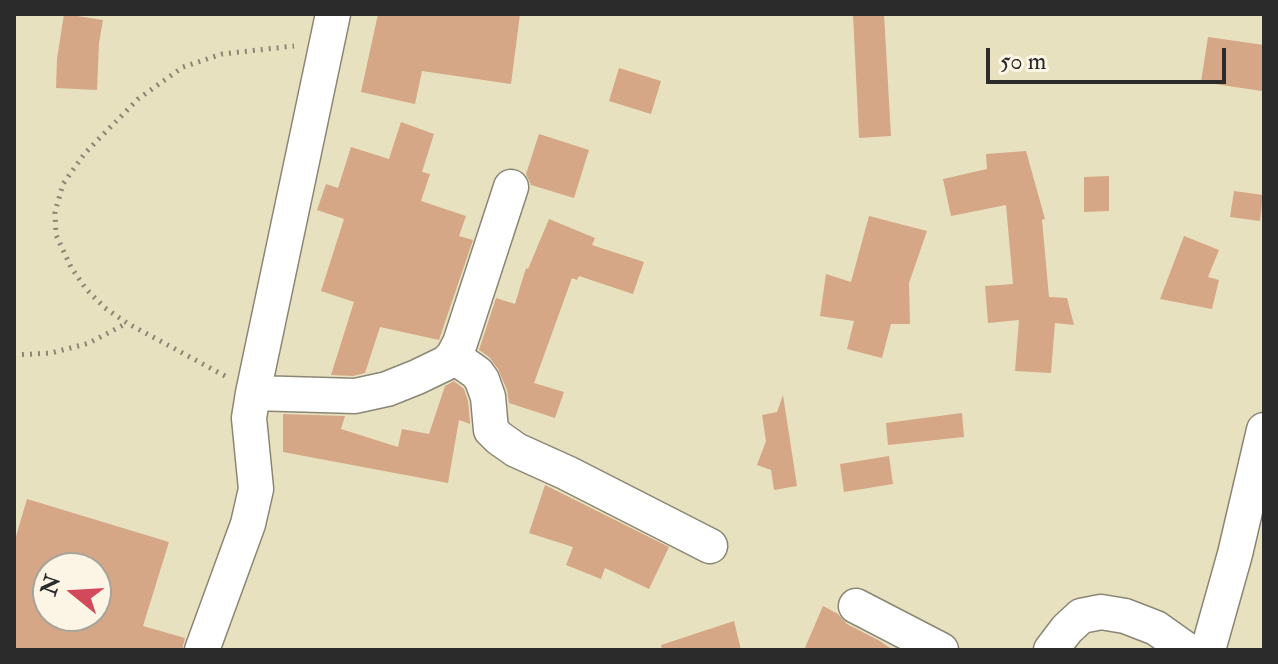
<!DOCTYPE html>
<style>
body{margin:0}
#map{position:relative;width:1278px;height:664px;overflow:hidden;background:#e8e1bf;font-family:"IM FELL Double Pica",serif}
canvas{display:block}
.frame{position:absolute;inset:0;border:16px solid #2b2b2b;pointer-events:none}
.north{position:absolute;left:32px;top:552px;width:80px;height:80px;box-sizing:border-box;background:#fcf5e5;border:2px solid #a8a49b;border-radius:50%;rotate:288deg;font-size:22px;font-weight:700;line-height:32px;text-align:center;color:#2b2b2b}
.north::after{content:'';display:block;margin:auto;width:28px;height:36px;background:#d1495b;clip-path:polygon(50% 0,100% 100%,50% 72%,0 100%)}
.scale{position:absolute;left:986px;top:48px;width:240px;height:36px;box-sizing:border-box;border:4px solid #2b2b2b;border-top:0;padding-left:10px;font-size:24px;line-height:28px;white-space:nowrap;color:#2b2b2b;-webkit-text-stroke:6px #fcf5e5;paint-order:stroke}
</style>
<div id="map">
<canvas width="1278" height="664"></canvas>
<div class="frame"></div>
<div class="north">N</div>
<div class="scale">50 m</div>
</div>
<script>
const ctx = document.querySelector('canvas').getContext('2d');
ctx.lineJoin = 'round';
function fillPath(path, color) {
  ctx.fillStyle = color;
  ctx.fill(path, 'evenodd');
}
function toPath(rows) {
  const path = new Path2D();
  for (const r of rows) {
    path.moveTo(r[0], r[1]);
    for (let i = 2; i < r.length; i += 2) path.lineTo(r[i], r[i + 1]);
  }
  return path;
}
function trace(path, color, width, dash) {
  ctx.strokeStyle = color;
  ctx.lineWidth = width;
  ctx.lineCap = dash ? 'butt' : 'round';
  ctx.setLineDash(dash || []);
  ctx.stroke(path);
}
fillPath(toPath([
 [64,14,103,20,99,43,97,90,56,88,57,59],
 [378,14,520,14,511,84,422,71,415,104,361,92],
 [853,14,884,14,891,136,859,138],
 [1208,37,1264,45,1264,77,1262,91,1201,82],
 [619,68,661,81,651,114,609,101],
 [401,122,434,134,422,172,430,174,421,201,466,216,459,236,473,240,439,340,380,327,365,373,353,376,331,375,354,302,321,291,344,219,317,210,326,184,338,188,351,147,389,159],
 [539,134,589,150,574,198,531,185,526,174],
 [1026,151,1045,219,1042,220,1049,297,1067,298,1074,325,1055,323,1051,373,1015,371,1019,320,988,323,985,286,1013,284,1006,205,951,216,943,179,987,169,986,154],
 [1109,176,1109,211,1084,212,1084,177],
 [1234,191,1263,195,1260,221,1230,217],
 [869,216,927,231,909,283,910,324,891,324,882,358,847,349,854,321,820,316,826,274,851,282],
 [549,219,595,238,592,245,644,262,633,294,579,276,577,280,572,278,534,383,564,392,555,418,509,403,507,390,498,369,489,357,479,350,496,298,515,304,526,268,528,269],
 [1184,236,1219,250,1208,277,1219,280,1212,309,1160,299],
 [454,381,464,389,468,401,470,422,470,424,459,420,448,483,283,452,283,414,345,416,341,429,398,447,402,429,429,434,445,386],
 [783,395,797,486,774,490,771,470,757,465,766,441,762,415,777,412],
 [962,413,964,437,888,445,886,423],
 [889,456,893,484,844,492,840,464],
 [545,485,669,547,649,589,605,568,601,579,566,565,573,547,529,533],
 [27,499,169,542,143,626,185,638,182,650,14,650,14,543],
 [48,568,96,568,96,616,48,616],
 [823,606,838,614,847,624,880,641,893,650,804,650],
 [734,621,741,650,662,650,661,645]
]), '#d5a786');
const street = toPath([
 [453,356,477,373,482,380,488,397,491,430,499,438,516,450,567,473,710,546],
 [253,393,355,396,387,389,417,377,446,363,453,356,460,343,511,187],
 [856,606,941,650],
 [202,650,248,524,256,489,249,418,253,393,333,14],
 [1051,650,1067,629,1081,616,1101,612,1125,616,1156,628,1187,650],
 [1208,650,1235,554,1264,430]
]);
trace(street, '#8a8675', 37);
trace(toPath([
 [14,355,51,353,78,346,89,343,127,323],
 [225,376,127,323,105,308,86,289,71,267,56,235,55,212,63,184,85,153,138,99,183,67,222,54,294,46]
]), '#8a8675', 5, [2, 6]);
trace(street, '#fff', 34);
</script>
